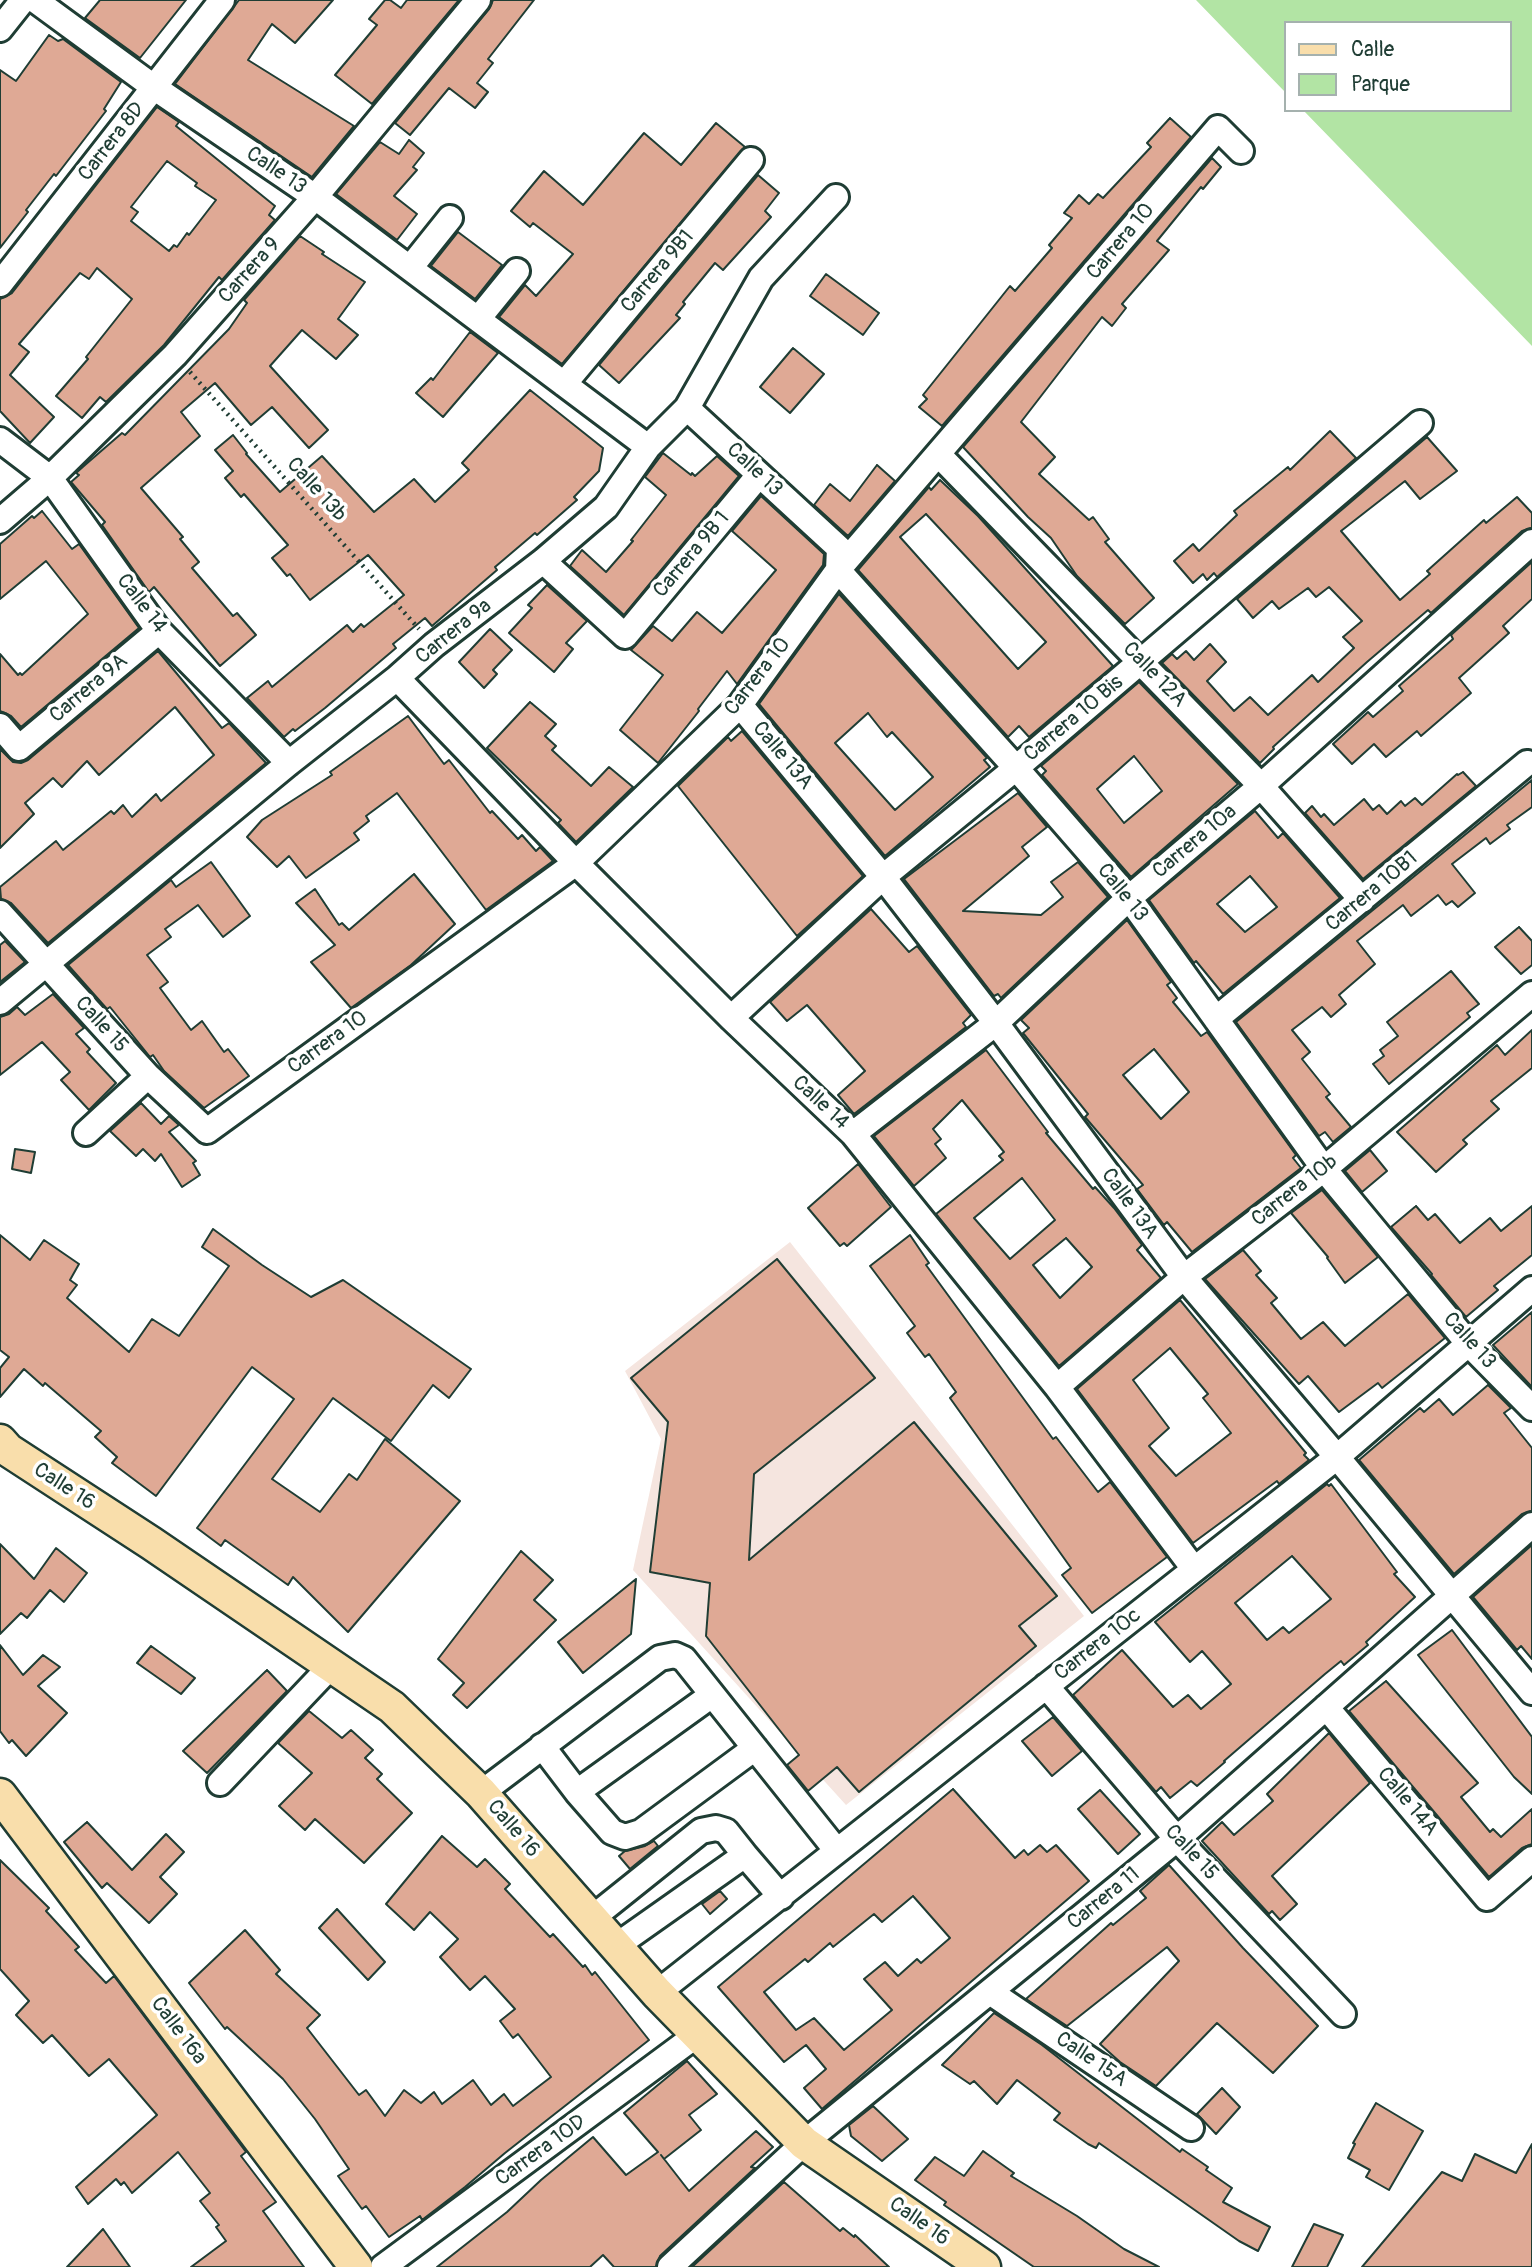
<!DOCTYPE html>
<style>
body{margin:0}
#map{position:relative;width:1532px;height:2267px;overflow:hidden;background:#fff;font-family:Pangolin,sans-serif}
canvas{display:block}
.legend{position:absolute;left:1284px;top:21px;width:228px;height:91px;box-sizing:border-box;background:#fff;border:2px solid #a5b1ae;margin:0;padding:9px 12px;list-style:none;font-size:21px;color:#1f3d34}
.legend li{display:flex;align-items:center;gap:14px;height:35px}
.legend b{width:35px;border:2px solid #a5b1ae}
</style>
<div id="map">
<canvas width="1532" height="2267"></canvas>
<ul class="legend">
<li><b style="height:9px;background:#f9deab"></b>Calle</li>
<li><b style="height:19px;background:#b2e4a4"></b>Parque</li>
</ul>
</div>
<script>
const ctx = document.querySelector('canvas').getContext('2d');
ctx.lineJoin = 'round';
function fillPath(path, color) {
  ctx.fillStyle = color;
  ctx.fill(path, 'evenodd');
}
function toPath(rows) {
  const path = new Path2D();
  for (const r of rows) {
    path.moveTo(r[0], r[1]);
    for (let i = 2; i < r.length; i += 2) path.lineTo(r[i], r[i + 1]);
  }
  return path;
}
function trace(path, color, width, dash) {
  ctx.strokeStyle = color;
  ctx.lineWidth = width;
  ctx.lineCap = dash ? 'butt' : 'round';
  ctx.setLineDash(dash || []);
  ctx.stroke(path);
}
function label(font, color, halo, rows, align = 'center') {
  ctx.font = font + ' Pangolin,sans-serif';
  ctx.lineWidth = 7;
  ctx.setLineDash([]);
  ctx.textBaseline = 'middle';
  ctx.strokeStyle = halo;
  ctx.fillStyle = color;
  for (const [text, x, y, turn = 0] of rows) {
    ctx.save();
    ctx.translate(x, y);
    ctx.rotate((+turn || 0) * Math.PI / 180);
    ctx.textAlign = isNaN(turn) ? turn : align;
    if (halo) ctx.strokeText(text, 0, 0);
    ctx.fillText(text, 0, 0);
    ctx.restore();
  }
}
fillPath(toPath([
 [790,1242,1084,1616,846,1805,633,1570,661,1439,625,1371]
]), '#f5e5df');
fillPath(toPath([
 [1196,0,1532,0,1532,346,1303,110,1509,110,1509,23,1285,23,1285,92]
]), '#b2e4a4');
const building = toPath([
 [100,0,186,0,140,58,85,18,100,0],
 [239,0,333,0,295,43,272,24,248,60,354,126,312,177,175,84,239,0],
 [385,0,390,0,401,8,407,0,459,0,372,104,335,75,377,25,369,19,385,0],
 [493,0,534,0,488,59,493,63,477,83,488,92,475,108,449,88,410,135,395,123,489,9,493,0],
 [49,35,58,41,63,39,121,82,104,109,106,111,56,176,54,174,26,210,28,212,0,248,0,70,16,81,49,35],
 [157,107,179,122,176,126,275,206,269,215,275,220,222,280,219,277,164,345,106,402,100,397,82,418,56,396,88,359,86,357,132,299,97,268,89,279,80,273,19,344,29,352,10,375,54,417,30,443,0,411,0,299,12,293,157,107],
 [167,161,197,183,195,186,216,200,189,235,187,233,177,247,174,245,169,251,131,221,138,212,131,207,167,161],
 [1170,118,1191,137,942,426,919,407,927,399,923,395,1010,286,1015,291,1052,248,1049,245,1072,218,1064,213,1079,195,1089,204,1098,194,1103,198,1151,147,1147,143,1170,118],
 [716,123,745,147,562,364,499,317,525,285,536,296,573,254,533,223,530,227,511,211,544,171,583,205,644,133,681,165,716,123],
 [409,140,424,153,413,167,417,170,394,196,417,214,397,240,336,194,380,142,399,154,409,140],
 [1212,158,1221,167,1203,189,1201,187,1157,241,1169,250,1122,304,1126,308,1112,326,1102,317,1021,422,1055,457,1039,474,1089,520,1093,517,1109,539,1105,542,1154,598,1125,624,1077,576,1051,538,1028,517,963,447,1212,158],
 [758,175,779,193,765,211,771,217,723,270,715,263,683,302,685,304,676,315,680,318,619,383,599,365,758,175],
 [458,232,502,265,475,299,431,266,458,232],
 [300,236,324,252,322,254,365,282,338,319,358,335,336,359,302,330,270,366,328,430,309,448,272,407,251,425,215,383,181,412,200,436,141,488,183,537,180,539,199,562,192,568,233,616,237,613,256,635,220,666,154,587,149,592,102,525,105,522,71,482,79,475,76,473,85,465,122,433,125,435,229,329,247,303,244,300,300,236],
 [826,274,879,313,863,335,810,296,826,274],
 [470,332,498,353,443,417,416,393,431,378,433,380,470,332],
 [793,348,824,374,790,413,760,387,793,348],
 [530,390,603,448,599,471,574,497,577,500,537,535,535,533,495,567,497,570,432,626,425,618,393,644,396,648,325,708,295,731,293,729,284,737,247,698,268,681,272,687,347,625,353,632,361,624,364,627,404,595,368,555,310,600,290,574,287,576,272,558,288,545,244,494,241,497,225,478,233,471,215,450,233,435,247,453,246,454,280,492,322,456,374,512,414,479,435,502,469,470,462,463,530,390],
 [1330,431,1356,458,1217,577,1214,573,1207,580,1203,574,1193,583,1174,561,1193,544,1199,551,1237,515,1234,511,1288,467,1290,470,1330,431],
 [1427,437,1457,471,1420,499,1405,481,1341,531,1400,600,1430,574,1427,571,1484,520,1486,523,1517,497,1532,513,1532,528,1522,531,1431,613,1428,610,1367,662,1273,747,1274,749,1260,763,1162,663,1172,654,1177,659,1186,651,1194,660,1210,644,1226,662,1207,681,1234,711,1250,697,1268,715,1312,675,1318,682,1354,648,1343,637,1362,621,1329,587,1316,597,1308,588,1279,609,1272,601,1253,618,1237,599,1427,437],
 [663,453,691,475,692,473,695,476,717,456,739,476,624,615,570,566,582,550,606,572,633,541,631,540,666,495,645,477,663,453],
 [877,465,895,481,848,536,814,505,830,484,850,501,877,465],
 [940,480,978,516,1113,666,1029,737,1019,726,1008,737,858,570,929,487,931,490,940,480],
 [926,514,1046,642,1018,669,900,537,926,514],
 [761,496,824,554,823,565,737,684,727,671,698,709,699,711,658,763,620,730,663,675,631,650,653,626,672,641,697,612,722,633,776,570,732,531,761,496],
 [42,511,72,549,79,544,139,628,21,727,11,716,0,711,0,654,18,675,20,673,22,675,88,614,46,561,0,599,0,544,32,516,34,518,42,511],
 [1532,562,1532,599,1503,626,1509,633,1459,678,1471,693,1421,736,1417,731,1386,757,1374,744,1352,764,1333,744,1368,712,1373,717,1403,691,1399,686,1453,639,1451,635,1532,562],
 [547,585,587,621,566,643,573,649,554,672,509,633,532,608,528,605,547,585],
 [839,594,987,758,984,760,990,767,885,856,759,704,839,594],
 [868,713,887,737,892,732,933,777,895,810,835,743,868,713],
 [490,629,512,650,493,670,497,674,484,688,459,662,490,629],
 [158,651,222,728,229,723,266,763,48,943,11,903,1,899,0,887,56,841,63,850,111,811,114,814,123,805,132,817,156,794,161,801,214,755,175,707,99,775,87,761,62,787,53,778,25,803,34,814,0,848,0,749,13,762,21,763,28,760,158,651],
 [1139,682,1238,784,1131,877,1042,775,1046,771,1041,766,1139,682],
 [1134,756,1162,791,1124,823,1097,789,1134,756],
 [530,702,556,724,545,736,556,746,552,750,591,786,609,767,633,787,576,842,558,823,561,820,487,748,530,702],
 [408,716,444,764,449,760,490,813,492,811,518,839,522,835,536,851,540,847,553,861,486,910,397,793,366,816,369,821,354,833,359,840,306,878,289,856,277,867,247,837,262,820,332,775,330,772,408,716],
 [742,731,863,876,797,936,678,786,728,737,731,741,742,731],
 [1463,772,1476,786,1363,879,1305,813,1312,806,1321,817,1324,814,1334,825,1364,799,1373,810,1379,805,1387,814,1401,801,1405,806,1415,798,1422,805,1457,774,1458,775,1463,772],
 [1532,780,1532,807,1507,825,1510,829,1490,844,1486,838,1452,864,1475,893,1458,907,1452,901,1446,905,1438,895,1411,916,1403,905,1357,941,1375,964,1339,995,1346,1004,1331,1017,1322,1007,1292,1030,1310,1052,1302,1059,1330,1094,1326,1097,1351,1127,1333,1142,1325,1132,1319,1136,1236,1022,1532,780],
 [1018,793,1047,827,1022,847,1029,856,963,911,1041,915,1063,897,1051,882,1078,862,1108,897,1001,998,998,994,994,996,904,879,1018,793],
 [1255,811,1278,838,1283,833,1340,898,1223,994,1196,961,1194,963,1149,900,1255,811],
 [1250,876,1277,907,1245,932,1217,904,1250,876],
 [211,862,250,916,223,937,198,905,165,929,171,937,147,955,168,982,160,988,191,1030,202,1021,224,1052,228,1049,249,1076,204,1108,164,1071,153,1055,150,1057,110,1007,107,1009,68,965,171,880,176,887,211,862],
 [414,874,455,924,411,965,351,1008,311,962,335,945,296,903,315,889,339,925,342,923,349,930,414,874],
 [871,909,909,952,917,946,971,1015,963,1023,966,1027,854,1114,838,1095,865,1071,807,1005,787,1021,770,1002,871,909],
 [1127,920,1171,982,1167,985,1177,998,1173,1002,1201,1036,1207,1032,1296,1155,1293,1158,1301,1168,1192,1252,1167,1222,1164,1225,1137,1189,1143,1185,1085,1117,1088,1114,1023,1033,1029,1028,1021,1020,1127,920],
 [1154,1049,1189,1092,1161,1119,1123,1075,1154,1049],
 [1519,927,1532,941,1532,965,1521,974,1495,947,1519,927],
 [5,941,25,962,0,982,0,945,5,941],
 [1451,971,1479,1004,1467,1013,1470,1017,1389,1084,1373,1064,1384,1056,1380,1050,1398,1036,1387,1022,1451,971],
 [53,994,84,1028,76,1034,90,1049,87,1052,116,1083,89,1110,61,1080,70,1072,42,1042,0,1075,0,1017,9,1014,17,1007,25,1015,53,994],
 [1532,1030,1532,1068,1491,1101,1499,1109,1463,1140,1467,1144,1436,1172,1397,1132,1497,1045,1505,1055,1532,1030],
 [986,1050,1048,1132,1046,1133,1093,1189,1095,1187,1114,1208,1142,1245,1137,1250,1161,1278,1059,1366,936,1214,1003,1160,999,1156,1004,1152,962,1100,933,1129,941,1139,935,1144,946,1158,914,1186,874,1136,986,1050],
 [1022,1178,1055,1220,1010,1259,974,1218,1022,1178],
 [1066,1238,1092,1267,1060,1298,1033,1265,1066,1238],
 [141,1103,161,1124,169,1116,179,1125,169,1132,196,1161,193,1163,200,1175,182,1187,161,1154,155,1161,143,1149,136,1156,110,1131,141,1103],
 [15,1149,35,1152,31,1173,12,1169,15,1149],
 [1370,1150,1387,1171,1362,1192,1345,1171,1370,1150],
 [858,1164,891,1207,847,1246,844,1243,840,1246,808,1208,858,1164],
 [1322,1190,1378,1257,1345,1283,1327,1258,1328,1257,1291,1213,1322,1190],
 [1416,1206,1428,1220,1435,1214,1460,1243,1490,1218,1501,1231,1532,1206,1532,1255,1494,1286,1498,1290,1466,1317,1431,1275,1432,1274,1391,1227,1416,1206],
 [213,1229,262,1265,311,1297,343,1280,471,1369,449,1398,433,1385,391,1441,333,1398,272,1479,320,1512,349,1474,357,1480,385,1439,460,1501,348,1632,293,1577,288,1585,225,1540,221,1546,197,1528,294,1399,252,1367,156,1496,112,1463,117,1457,95,1437,101,1431,45,1383,43,1386,24,1369,0,1397,0,1368,9,1357,0,1350,0,1235,30,1260,44,1240,79,1264,70,1280,77,1285,67,1298,129,1352,152,1319,179,1336,229,1266,202,1247,213,1229],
 [910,1235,929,1263,926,1265,1053,1439,1056,1437,1098,1492,1110,1482,1167,1557,1092,1613,1062,1575,1071,1568,950,1398,956,1392,929,1354,925,1357,907,1333,915,1326,870,1266,910,1235],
 [1243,1250,1261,1271,1256,1275,1277,1298,1271,1303,1301,1339,1323,1322,1345,1346,1408,1294,1445,1338,1382,1388,1378,1383,1339,1412,1308,1376,1299,1384,1205,1279,1243,1250],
 [777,1259,875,1378,754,1474,749,1560,914,1422,1057,1596,1019,1626,1036,1646,859,1792,837,1767,808,1791,787,1765,799,1755,706,1636,710,1583,650,1572,668,1422,631,1378,777,1259],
 [1180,1300,1306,1453,1304,1455,1309,1460,1279,1484,1277,1481,1193,1543,1077,1389,1180,1300],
 [1170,1348,1208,1394,1203,1398,1231,1433,1176,1476,1149,1446,1169,1428,1133,1380,1170,1348],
 [1532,1312,1532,1387,1493,1345,1532,1312],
 [1488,1385,1511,1408,1504,1413,1532,1448,1532,1511,1522,1514,1454,1574,1359,1460,1420,1408,1424,1412,1439,1399,1453,1415,1488,1385],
 [1327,1484,1329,1486,1331,1484,1397,1572,1394,1574,1415,1597,1366,1642,1368,1645,1344,1665,1341,1661,1325,1674,1224,1761,1225,1762,1197,1786,1191,1781,1170,1798,1161,1787,1156,1792,1073,1695,1122,1650,1173,1707,1188,1695,1201,1709,1231,1684,1202,1651,1190,1662,1155,1622,1327,1484],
 [1292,1556,1331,1599,1289,1633,1283,1627,1267,1640,1235,1603,1292,1556],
 [0,1544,34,1579,56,1548,87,1573,64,1602,50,1590,27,1618,21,1613,0,1634,0,1544],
 [1532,1545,1532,1659,1521,1646,1517,1650,1473,1597,1532,1545],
 [521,1551,553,1580,534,1600,556,1620,467,1708,453,1695,464,1683,438,1659,521,1551],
 [636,1579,631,1634,583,1673,558,1642,636,1579],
 [1452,1630,1532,1737,1532,1794,1514,1777,1418,1655,1452,1630],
 [0,1645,23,1675,43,1655,60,1667,38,1686,67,1713,26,1756,12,1740,9,1743,0,1731,0,1645],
 [151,1646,195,1678,181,1694,137,1663,151,1646],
 [267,1670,287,1691,207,1773,183,1751,267,1670],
 [1386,1681,1478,1783,1461,1797,1490,1832,1493,1829,1501,1837,1532,1809,1532,1844,1522,1848,1489,1877,1349,1711,1386,1681],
 [309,1711,342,1738,351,1730,373,1750,365,1758,382,1774,377,1779,412,1813,364,1863,315,1819,305,1830,279,1806,312,1773,278,1743,309,1711],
 [1053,1717,1082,1751,1052,1776,1022,1741,1053,1717],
 [1329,1733,1370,1783,1272,1876,1297,1904,1280,1920,1272,1911,1269,1914,1202,1841,1222,1822,1234,1835,1273,1801,1267,1794,1329,1733],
 [953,1789,1015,1858,1024,1850,1028,1855,1040,1845,1047,1852,1056,1845,1089,1881,822,2109,804,2088,826,2069,806,2045,784,2062,718,1987,953,1789],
 [913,1896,950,1938,921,1963,917,1959,898,1976,885,1962,864,1979,892,2010,844,2050,814,2018,796,2030,764,1992,805,1959,808,1962,830,1943,833,1947,874,1914,882,1922,913,1896],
 [1100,1790,1140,1834,1118,1854,1078,1809,1100,1790],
 [87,1822,132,1870,166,1834,184,1852,160,1877,177,1894,149,1923,107,1883,102,1888,64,1842,87,1822],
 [442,1836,477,1867,485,1859,510,1884,505,1889,550,1937,553,1934,583,1967,585,1965,592,1975,595,1972,649,2040,505,2153,465,2187,422,2220,420,2216,389,2237,366,2206,362,2209,338,2176,349,2169,315,2119,283,2079,227,2027,225,2029,189,1983,245,1930,280,1970,276,1974,320,2015,307,2028,359,2095,366,2090,385,2116,404,2090,421,2103,434,2092,442,2104,473,2080,491,2105,504,2094,513,2106,551,2077,518,2034,513,2038,500,2021,515,2009,485,1976,470,1990,440,1957,458,1939,430,1912,414,1930,386,1904,442,1836],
 [654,1841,658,1846,630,1869,619,1856,625,1851,645,1846,654,1841],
 [0,1860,49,1908,46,1911,79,1947,75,1950,106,1983,114,1976,246,2152,241,2156,276,2202,263,2211,304,2267,191,2267,226,2241,216,2227,219,2225,200,2201,210,2193,178,2152,132,2193,124,2182,121,2185,116,2179,88,2204,76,2187,157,2115,109,2059,89,2076,52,2035,43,2043,16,2015,29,2001,0,1969,0,1860],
 [1169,1865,1243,1948,1318,2026,1273,2073,1217,2023,1156,2086,1120,2062,1100,2044,1179,1961,1167,1947,1067,2026,1026,1999,1111,1923,1113,1925,1146,1898,1140,1891,1169,1865],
 [720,1891,727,1899,710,1914,702,1904,720,1891],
 [337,1909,385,1962,368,1980,319,1928,337,1909],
 [994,2013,1042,2045,1180,2152,1182,2149,1208,2167,1206,2170,1232,2188,1223,2202,1270,2227,1258,2251,1239,2241,1099,2143,1096,2148,1088,2144,1054,2120,1060,2113,1017,2080,997,2104,974,2081,970,2084,942,2065,994,2013],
 [687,2061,717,2094,689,2115,701,2130,664,2159,661,2155,689,2191,756,2131,773,2147,751,2167,755,2168,660,2256,656,2267,614,2267,603,2255,590,2267,437,2267,507,2212,541,2180,593,2137,626,2175,658,2152,624,2113,687,2061],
 [1222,2088,1240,2107,1216,2134,1197,2114,1222,2088],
 [1376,2103,1423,2131,1389,2190,1366,2177,1370,2170,1348,2158,1355,2144,1353,2143,1376,2103],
 [873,2106,908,2139,882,2161,851,2136,849,2125,873,2106],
 [1532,2144,1532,2267,1362,2267,1442,2172,1462,2181,1475,2154,1516,2173,1532,2144],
 [983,2151,1014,2173,1011,2176,1077,2216,1124,2249,1159,2267,1034,2267,944,2205,946,2202,915,2180,935,2157,964,2176,983,2151],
 [784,2182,840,2231,843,2228,854,2237,855,2235,889,2267,692,2267,784,2182],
 [1314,2224,1343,2235,1327,2267,1292,2267,1314,2224],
 [103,2229,130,2267,67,2267,103,2229]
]);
fillPath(building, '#dfa995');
trace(building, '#1f3d34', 2);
const minor = toPath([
 [35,0,155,88,315,197,648,447],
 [0,29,23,0],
 [410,268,450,218],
 [0,284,222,0],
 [478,319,517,271],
 [564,384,751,160],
 [687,408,839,548,838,570,1016,768,1129,898,1324,1169,1468,1343,1532,1408],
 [0,440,50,478,159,631,289,763],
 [939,455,1261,786,1362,900],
 [0,521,50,478,175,355,315,197,478,0],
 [543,561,625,636,759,475],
 [397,678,576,863,731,1018,853,1134,1057,1387,1194,1569],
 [740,705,883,877,996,1023,1184,1277,1337,1457,1532,1692],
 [0,726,19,748,159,631],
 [0,913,148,1076,207,1131,576,863,740,705,838,570,1218,128,1241,151],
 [0,1002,289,763,397,678,434,645,543,561,606,507,648,447,687,408,761,278,836,197],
 [731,1018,883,877,1016,768,1420,423],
 [1216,1019,1527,763],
 [86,1133,148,1076],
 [853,1134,996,1023,1129,898,1261,786,1532,542],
 [1057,1387,1184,1277,1324,1169,1532,994],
 [1046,1686,1177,1839,1343,2014],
 [1326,1707,1487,1898,1532,1859],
 [542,1746,577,1792,612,1832,625,1837,641,1832,755,1748],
 [220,1783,331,1666],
 [577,1792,712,1695],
 [481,1793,660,1658,675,1655,684,1659,837,1851],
 [591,1919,701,1831,716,1828,726,1831,745,1855],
 [616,1946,745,1855,781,1897],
 [990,1992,1191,2128],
 [657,1993,1337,1457,1532,1289],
 [383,2267,698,2034],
 [670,2267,804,2143,1177,1839,1532,1525]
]);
const major = toPath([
 [0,1441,8,1450,151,1543,392,1707,481,1793,657,1993,804,2143,984,2267],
 [0,1795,356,2267]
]);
trace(minor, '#1f3d34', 30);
trace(major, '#1f3d34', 37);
trace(toPath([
 [190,372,419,629]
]), '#1f3d34', 4.5, [2, 5]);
trace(minor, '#fff', 24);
trace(major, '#f9deab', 32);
label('21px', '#1f3d34', '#fff', [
 ["Carrera 8D",112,142,-52],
 ["Calle 13",276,171,34],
 ["Carrera 10",1121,242,-50],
 ["Carrera 9",250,271,-48],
 ["Carrera 9B1",658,272,-50],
 ["Calle 13",754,470,43],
 ["Calle 13b",316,490,48],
 ["Carrera 9B 1",692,555,-50],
 ["Calle 14",141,604,53],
 ["Carrera 9a",454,632,-39],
 ["Calle 12A",1154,675,46],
 ["Carrera 10",758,677,-52],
 ["Carrera 9A",89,689,-40],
 ["Carrera 10 Bis",1074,719,-40],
 ["Calle 13A",782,756,50],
 ["Carrera 10a",1195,842,-40],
 ["Carrera 10B1",1372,892,-40],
 ["Calle 13",1122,893,51],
 ["Calle 15",101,1025,48],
 ["Carrera 10",328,1043,-36],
 ["Calle 14",820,1103,43],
 ["Carrera 10b",1295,1191,-38],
 ["Calle 13A",1129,1204,54],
 ["Calle 13",1469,1341,48],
 ["Calle 16",64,1487,33],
 ["Carrera 10c",1098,1645,-38],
 ["Calle 14A",1407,1802,50],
 ["Calle 16",513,1829,49],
 ["Calle 15",1191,1853,47],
 ["Carrera 11",1104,1899,-39],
 ["Calle 16a",178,2031,53],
 ["Calle 15A",1091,2060,34],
 ["Carrera 10D",541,2151,-36],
 ["Calle 16",919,2222,35]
]);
</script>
